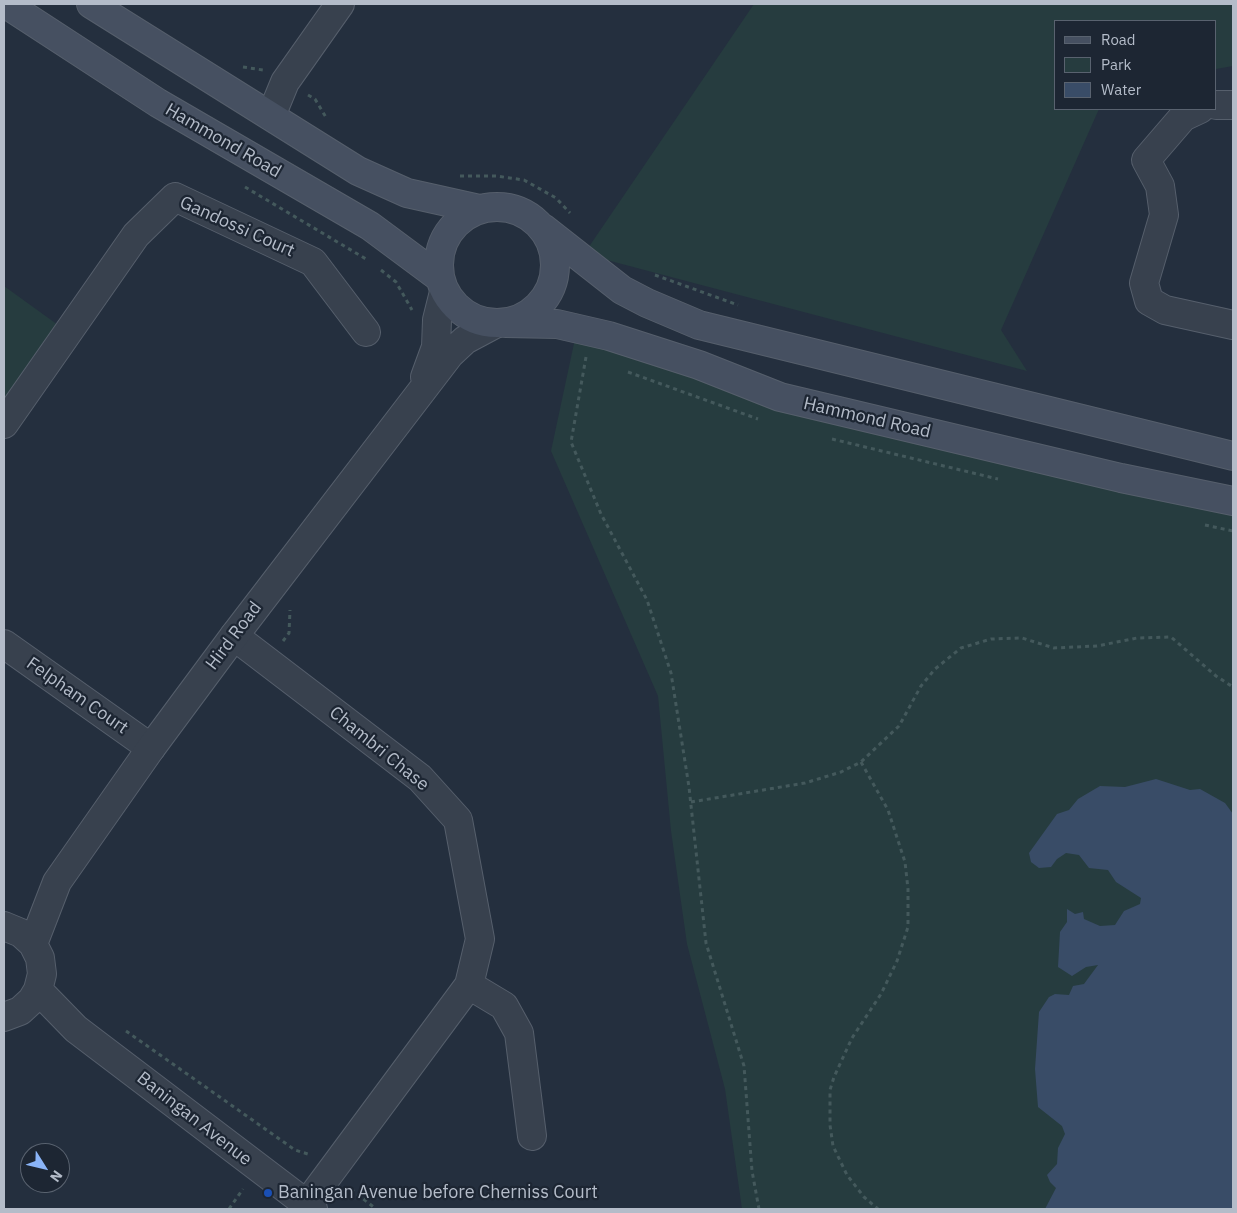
<!DOCTYPE html>
<style>
body{margin:0}
#map{position:relative;width:1237px;height:1213px;overflow:hidden;background:#242f3e;font-family:"IBM Plex Sans",sans-serif}
canvas{display:block}
.frame{position:absolute;inset:0;border:5px solid #b4bcc9;pointer-events:none}
.legend{position:absolute;left:1054px;top:20px;width:162px;height:90px;box-sizing:border-box;background:#1d2633;border:1px solid #59626f;margin:0;padding:6px 9px;list-style:none;font-size:15px;color:#b4bcc9}
.legend li{display:flex;align-items:center;gap:10px;height:25px}
.legend b{width:25px;border:1px solid #59626f}
.north{position:absolute;left:20px;top:1143px;width:50px;height:50px;box-sizing:border-box;background:#1d2633;border:1px solid #59626f;border-radius:50%;rotate:126deg;font-size:14px;font-weight:700;line-height:20px;text-align:center;color:#b4bcc9}
.north::after{content:'';display:block;margin:auto;width:18px;height:22px;background:#8ab4f8;clip-path:polygon(50% 0,100% 100%,50% 72%,0 100%)}
</style>
<div id="map">
<canvas width="1237" height="1213"></canvas>
<div class="frame"></div>
<ul class="legend">
<li><b style="height:6px;background:#465061"></b>Road</li>
<li><b style="height:14px;background:#263c3f"></b>Park</li>
<li><b style="height:14px;background:#394c67"></b>Water</li>
</ul>
<div class="north">N</div>
</div>
<script>
const ctx = document.querySelector('canvas').getContext('2d');
ctx.lineJoin = 'round';
function fillPath(path, color) {
  ctx.fillStyle = color;
  ctx.fill(path, 'evenodd');
}
function toPath(rows) {
  const path = new Path2D();
  for (const r of rows) {
    if (r.length === 3) {
      path.moveTo(r[0] + r[2], r[1]);
      path.arc(r[0], r[1], r[2], 0, 2 * Math.PI);
      continue;
    }
    path.moveTo(r[0], r[1]);
    for (let i = 2; i < r.length; i += 2) path.lineTo(r[i], r[i + 1]);
  }
  return path;
}
function trace(path, color, width, dash) {
  ctx.strokeStyle = color;
  ctx.lineWidth = width;
  ctx.lineCap = dash ? 'butt' : 'round';
  ctx.setLineDash(dash || []);
  ctx.stroke(path);
}
function label(font, color, halo, rows, align = 'center') {
  ctx.font = font + ' "IBM Plex Sans",sans-serif';
  ctx.lineWidth = 4.5;
  ctx.setLineDash([]);
  ctx.textBaseline = 'middle';
  ctx.strokeStyle = halo;
  ctx.fillStyle = color;
  for (const [text, x, y, turn = 0] of rows) {
    ctx.save();
    ctx.translate(x, y);
    ctx.rotate((+turn || 0) * Math.PI / 180);
    ctx.textAlign = isNaN(turn) ? turn : align;
    if (halo) ctx.strokeText(text, 0, 0);
    ctx.fillText(text, 0, 0);
    ctx.restore();
  }
}
fillPath(toPath([
 [754,4,1233,4,1233,66,1216,69,1216,21,1056,21,1056,109,1099,109,1001,330,1027,371,584,254],
 [4,286,58,325,4,404],
 [576,334,1233,502,1233,1209,742,1209,725,1089,687,944,671,831,658,696,551,451]
]), '#263c3f');
fillPath(toPath([
 [1156,779,1190,790,1200,789,1225,803,1233,814,1233,1209,1045,1209,1056,1188,1050,1182,1047,1175,1057,1164,1058,1148,1065,1134,1062,1126,1038,1107,1035,1069,1039,1012,1049,997,1055,994,1069,995,1073,986,1084,984,1098,965,1086,967,1072,976,1058,967,1060,932,1067,922,1067,909,1075,914,1083,912,1084,919,1100,926,1115,925,1124,911,1140,904,1141,898,1116,882,1108,870,1089,868,1079,855,1066,853,1057,859,1051,867,1039,868,1031,862,1029,853,1057,814,1069,810,1078,799,1100,786,1125,787]
]), '#394c67');
const minor = toPath([
 [1216,105,1233,105],
 [1200,109,1183,117,1146,160,1160,186,1164,215,1144,283,1149,301,1165,310,1233,325],
 [271,116,285,82,340,4],
 [4,424,136,235,175,197,313,262,366,332],
 [234,636,420,778,458,820,480,939,469,985,306,1205],
 [4,644,151,748],
 [469,985,504,1006,519,1033,532,1136]
]);
const tertiary = toPath([
 [425,377,436,347,437,320,444,292],
 [4,926,21,933,33,944,40,958,42,974,38,990,32,1000,20,1011,4,1017],
 [33,944,57,882,151,748,234,636,450,354,465,340,495,324],
 [38,990,76,1029,313,1209]
]);
const secondary = toPath([
 [6,4,158,103,370,226,440,278],
 [91,4,358,171,407,193,479,209],
 [497,265,58],
 [543,228,622,290,647,303,699,325,1233,456],
 [506,323,557,324,609,336,699,365,780,397,1121,478,1233,501]
]);
trace(minor, '#565f6c', 30);
trace(tertiary, '#565f6c', 30);
trace(secondary, '#565f6c', 30);
trace(toPath([
 [243,67,263,70],
 [308,95,315,99,327,119],
 [460,176,496,176,524,180,556,198,570,213],
 [245,187,366,259],
 [381,270,396,282,412,310],
 [655,275,738,305],
 [586,357,571,442,601,514,647,600,671,673,689,787,706,943,744,1066,752,1171,759,1209],
 [628,372,758,419],
 [832,439,998,479],
 [1205,525,1233,531],
 [283,641,289,633,290,610],
 [861,762,888,810,905,862,908,889,908,927,897,961,881,994,852,1038,834,1077,830,1090,830,1125,833,1146,847,1175,864,1197,878,1209],
 [691,802,805,783,841,772,861,762,899,726,921,686,935,669,961,648,991,639,1022,638,1054,648,1097,646,1137,638,1171,637,1216,676,1233,687],
 [126,1031,295,1150,311,1155],
 [351,1189,376,1209],
 [229,1209,243,1189]
]), '#44595c', 3, [4, 4]);
trace(minor, '#38414e', 28);
trace(tertiary, '#38414e', 28);
trace(secondary, '#465061', 28);
for (const [x, y, r, color] of [
 [268,1193,5,"#1a4fb4"]
]) {
  const dot = new Path2D();
  dot.arc(x, y, r, 0, 2 * Math.PI);
  ctx.fillStyle = color;
  ctx.fill(dot);
  trace(dot, '#1d2633', 2);
}
label('18px', '#b4bcc9', '#1d2633', [
 ["Hammond Road",223,141,30],
 ["Gandossi Court",237,227,24],
 ["Hammond Road",867,418,13],
 ["Hird Road",234,636,-53],
 ["Felpham Court",77,696,35],
 ["Chambri Chase",379,749,39],
 ["Baningan Avenue",194,1119,38]
]);
label('18px', '#b4bcc9', '#1d2633', [
 ["Baningan Avenue before Cherniss Court",278,1193]
], 'left');
</script>
